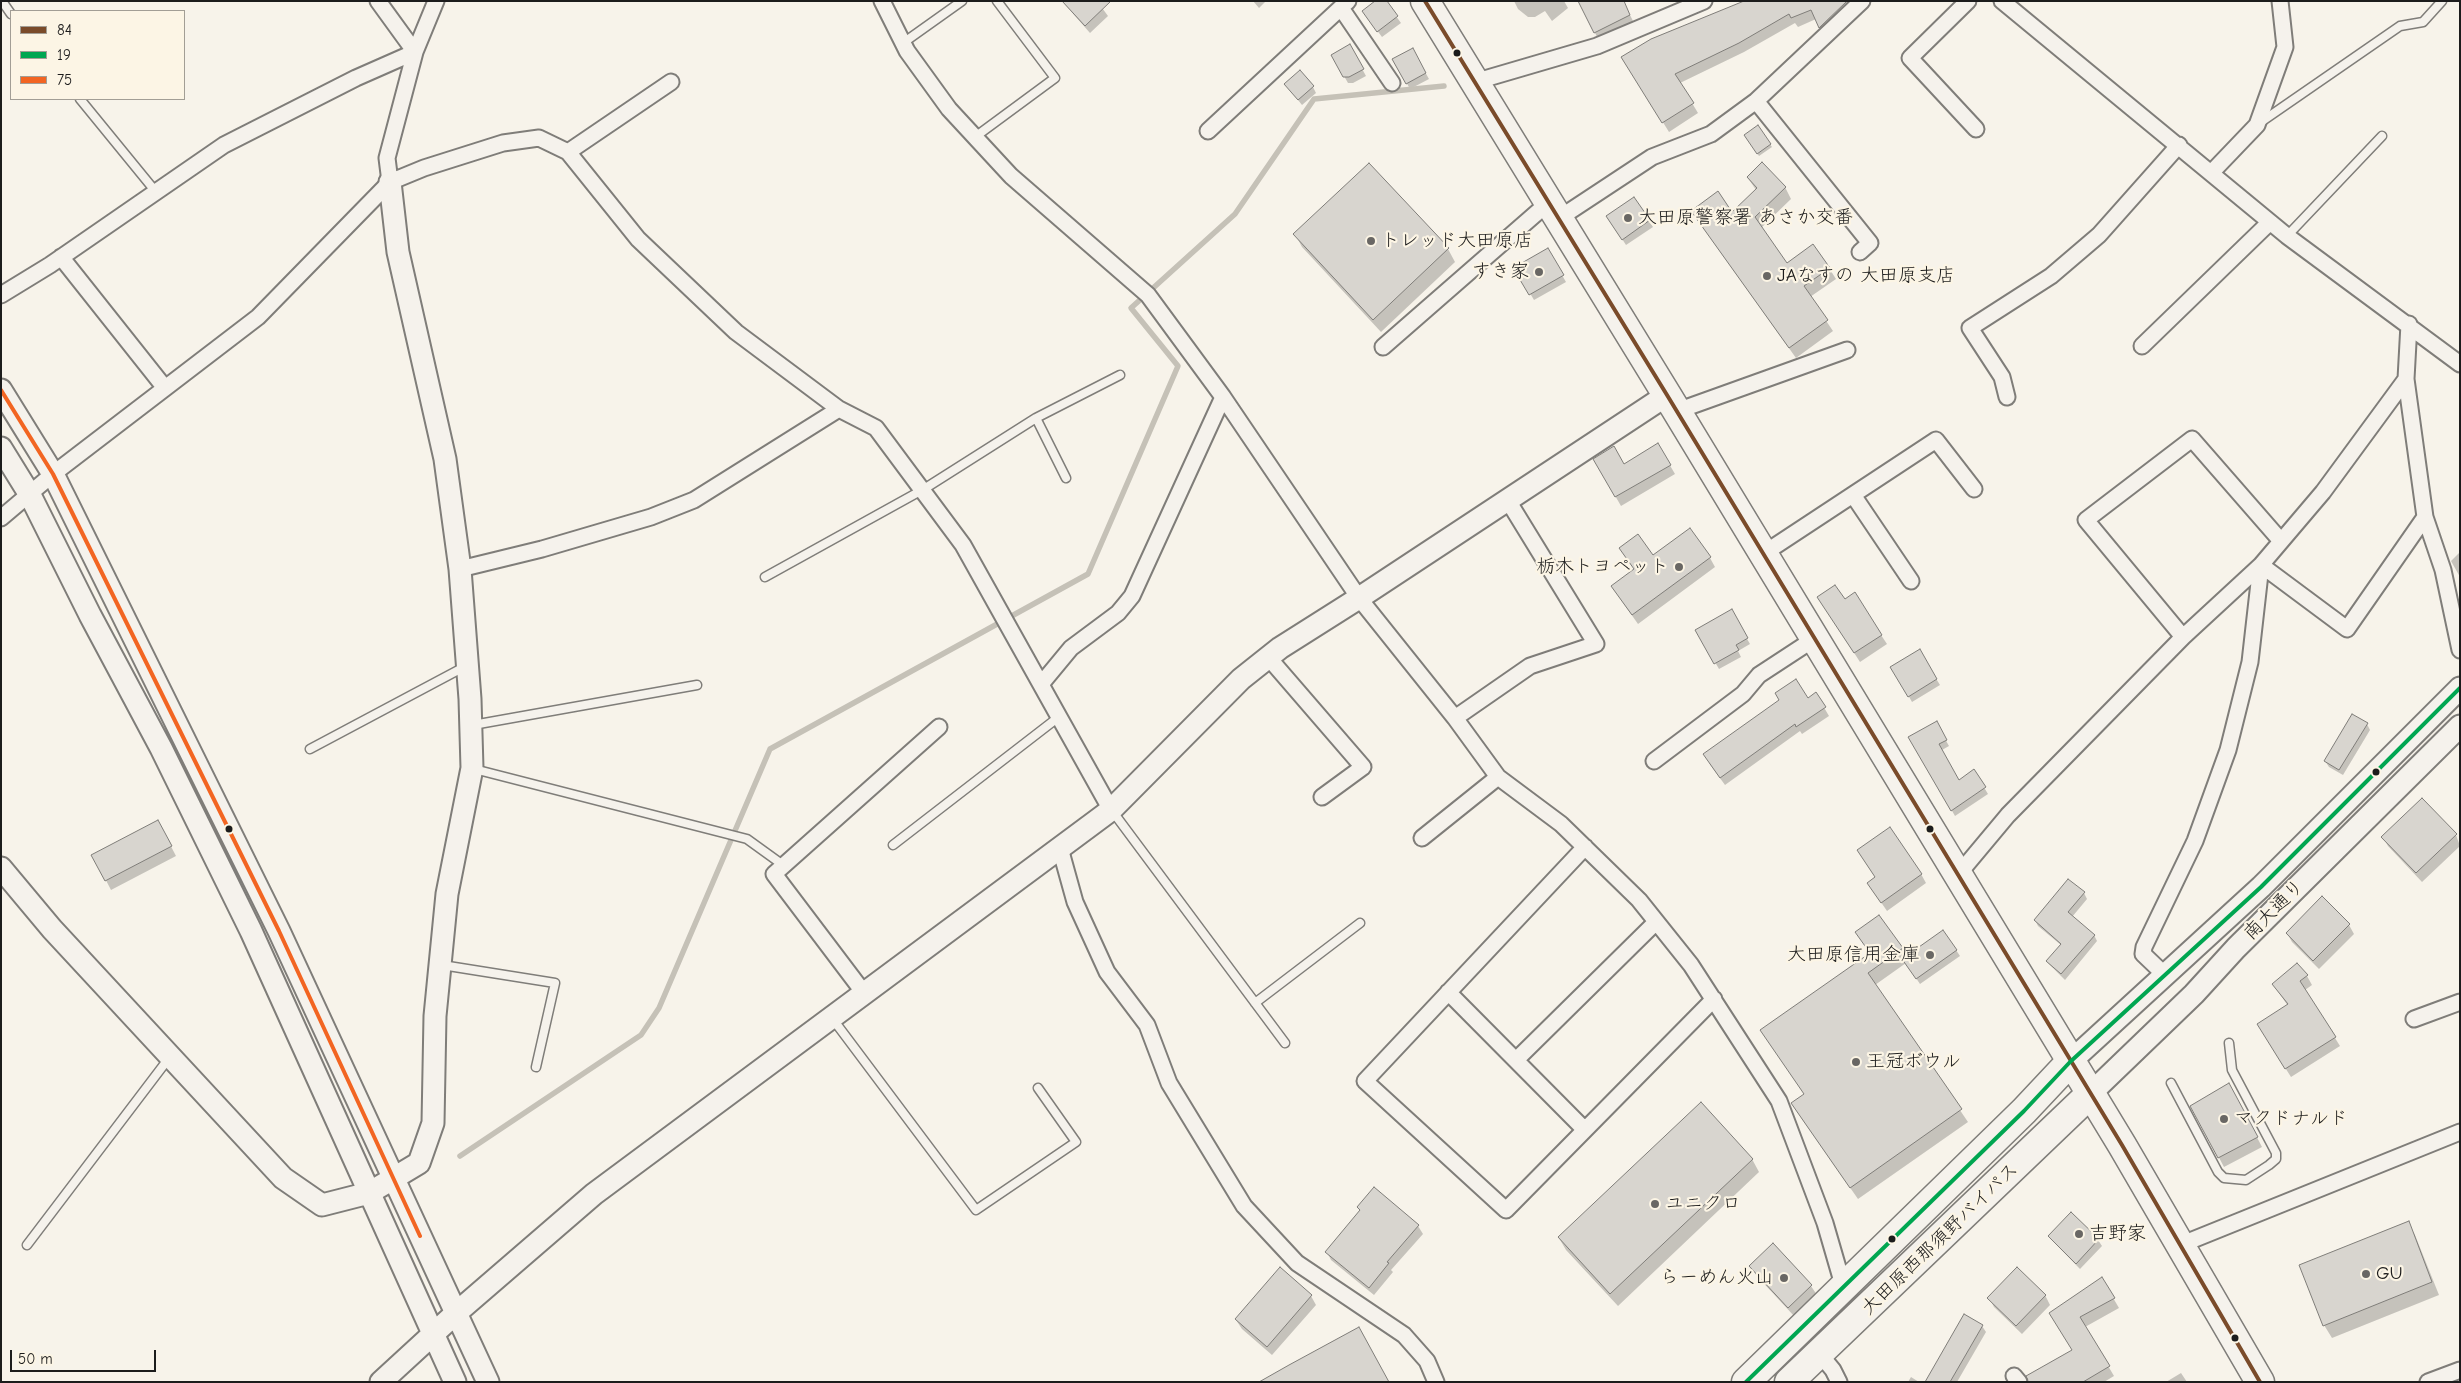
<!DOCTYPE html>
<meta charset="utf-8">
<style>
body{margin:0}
#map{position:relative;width:2461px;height:1383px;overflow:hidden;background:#f7f3ea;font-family:"Comic Neue",sans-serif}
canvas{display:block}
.frame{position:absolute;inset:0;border:2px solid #1c1c1c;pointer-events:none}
.legend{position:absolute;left:10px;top:10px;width:175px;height:90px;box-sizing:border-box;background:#fcf5e5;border:1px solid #a29e95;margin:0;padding:6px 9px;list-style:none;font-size:15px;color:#1c1c1c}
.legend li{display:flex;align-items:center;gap:10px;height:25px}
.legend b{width:25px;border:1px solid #a29e95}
.scale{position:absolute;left:10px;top:1350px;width:146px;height:22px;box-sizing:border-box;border:2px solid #1c1c1c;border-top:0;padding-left:6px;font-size:15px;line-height:18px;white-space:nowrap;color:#1c1c1c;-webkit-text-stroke:4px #fcf5e5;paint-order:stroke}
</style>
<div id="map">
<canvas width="2461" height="1383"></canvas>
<div class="frame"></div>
<ul class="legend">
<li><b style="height:6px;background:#7a4b2a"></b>84</li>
<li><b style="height:6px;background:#00a651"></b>19</li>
<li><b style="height:6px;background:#f26522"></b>75</li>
</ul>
<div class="scale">50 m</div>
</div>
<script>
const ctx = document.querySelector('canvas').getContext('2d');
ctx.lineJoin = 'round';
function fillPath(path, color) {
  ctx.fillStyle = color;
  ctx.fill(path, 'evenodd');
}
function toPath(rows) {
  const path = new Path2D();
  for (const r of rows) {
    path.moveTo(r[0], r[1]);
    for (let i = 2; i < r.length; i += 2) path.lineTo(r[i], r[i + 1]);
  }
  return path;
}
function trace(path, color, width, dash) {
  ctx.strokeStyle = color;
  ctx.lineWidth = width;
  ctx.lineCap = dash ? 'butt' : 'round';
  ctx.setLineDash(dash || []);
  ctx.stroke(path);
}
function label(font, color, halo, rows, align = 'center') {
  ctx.font = font + ' "Comic Neue","Klee One",sans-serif';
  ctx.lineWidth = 4.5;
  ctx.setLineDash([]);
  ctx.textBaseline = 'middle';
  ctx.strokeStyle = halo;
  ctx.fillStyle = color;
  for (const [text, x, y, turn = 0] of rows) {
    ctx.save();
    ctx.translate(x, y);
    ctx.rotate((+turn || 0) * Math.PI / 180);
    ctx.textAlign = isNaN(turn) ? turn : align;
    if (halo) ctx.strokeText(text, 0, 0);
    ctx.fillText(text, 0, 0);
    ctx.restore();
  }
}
fillPath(toPath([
 [1062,1,1097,1,1108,16,1090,33],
 [1253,1,1266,1,1259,8],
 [1385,1,1401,23,1382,37,1367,17],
 [1514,1,1564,1,1568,8,1552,21,1545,11,1535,17,1528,17,1518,9],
 [1623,1,1636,27,1601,44,1595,33],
 [1748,1,1861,1,1825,37,1816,19,1798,27,1795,23,1744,52,1680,83,1698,113,1669,132,1628,66],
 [1349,45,1366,76,1353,83,1348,83,1332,55],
 [1412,49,1429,79,1410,89,1394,60],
 [1286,85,1313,87,1316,93,1302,105],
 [1758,127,1772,147,1759,156,1745,135],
 [1369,164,1448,249,1455,262,1381,332,1302,247,1295,234],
 [1748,178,1785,187,1791,199,1761,228,1787,264,1829,268,1836,279,1810,297,1833,331,1796,358,1699,222,1732,214,1756,190],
 [1634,198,1653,227,1626,245,1611,222],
 [1547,249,1566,282,1534,300,1515,268],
 [1658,445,1675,474,1621,506,1594,459,1623,465],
 [1620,549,1653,557,1710,558,1715,567,1638,624,1612,587,1635,570],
 [2460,552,2460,577,2451,561],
 [1844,601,1881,635,1887,644,1860,662,1824,606],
 [1731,611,1750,644,1738,651,1741,657,1719,669,1697,631],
 [1919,651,1940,685,1912,702,1892,667],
 [1816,694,1829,716,1802,734,1800,731,1725,785,1709,763],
 [1936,723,1949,746,1942,750,1958,781,1974,771,1988,794,1955,816,1910,738],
 [2367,724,2370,730,2343,775,2329,767,2325,761],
 [163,831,176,856,111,890,93,855],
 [2456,835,2460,846,2422,882,2388,846,2383,837],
 [1921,874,1926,883,1887,911,1874,892],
 [2084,893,2087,899,2072,917,2094,935,2097,941,2065,980,2047,962,2061,945,2038,926,2035,920],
 [2322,898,2349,925,2354,934,2319,969,2292,942,2287,933],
 [1856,932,1902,948,1907,958,1956,950,1960,956,1920,984,1906,963,1875,985,1968,1122,1858,1199,1800,1116,1805,1095,1762,1031,1871,954],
 [2307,976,2312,985,2305,990,2340,1046,2291,1077,2263,1033,2288,1006,2273,984],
 [2234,1093,2262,1147,2224,1167,2192,1107],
 [1752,1159,1759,1172,1618,1306,1566,1250,1559,1238],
 [1375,1188,1418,1226,1423,1234,1391,1270,1393,1272,1374,1295,1331,1260,1327,1252,1360,1211,1358,1208],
 [2408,1223,2415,1235,2439,1295,2332,1338,2324,1325],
 [2049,1237,2098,1240,2102,1246,2080,1269],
 [1773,1245,1811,1286,1817,1295,1794,1316,1756,1275,1751,1266],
 [2102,1279,2119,1308,2085,1327,2114,1376,2104,1382,2034,1382,2074,1350,2051,1313],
 [2045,1295,2050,1305,2022,1334,1994,1307,1989,1298],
 [1311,1296,1316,1305,1272,1355,1242,1329,1236,1320],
 [1982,1326,1986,1332,1957,1382,1932,1382],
 [2181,1373,2187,1382,2166,1382],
 [1911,1377,1919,1382,1908,1382]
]), '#0003');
trace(toPath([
 [460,1156,641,1035,659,1008,770,749,1088,574,1178,366,1131,308,1235,214,1314,99,1444,86]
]), '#c5c1b7', 5.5);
const building = toPath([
 [1062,1,1111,1,1085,26,1062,1],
 [1375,1,1387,1,1398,16,1377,32,1362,11,1375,1],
 [1578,1,1624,1,1630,15,1594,33,1578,1],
 [1744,1,1847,1,1819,28,1811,10,1791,18,1789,14,1739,43,1675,74,1694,103,1662,123,1621,57,1651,39,1744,1],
 [1350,44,1364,69,1349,77,1343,77,1331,55,1350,44],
 [1413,48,1426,73,1406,84,1392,59,1413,48],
 [1300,70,1314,86,1298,100,1284,84,1300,70],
 [1758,125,1771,144,1757,154,1744,135,1758,125],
 [1762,162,1786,187,1755,217,1787,263,1813,244,1830,268,1804,286,1828,320,1789,348,1691,211,1718,191,1732,212,1757,188,1747,177,1762,162],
 [1369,163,1449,248,1373,320,1293,234,1369,163],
 [1634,197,1650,220,1622,240,1606,216,1634,197],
 [1548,248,1564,275,1529,295,1513,268,1548,248],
 [1658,443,1671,465,1615,497,1593,459,1614,446,1624,464,1658,443],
 [1690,528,1711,557,1632,615,1611,586,1634,569,1619,548,1638,534,1653,555,1690,528],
 [1835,585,1845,599,1855,592,1882,635,1854,653,1817,597,1835,585],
 [1732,609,1748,638,1736,645,1739,650,1714,664,1695,630,1732,609],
 [1920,649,1937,679,1908,697,1890,667,1920,649],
 [1796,679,1808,698,1816,692,1826,707,1796,727,1795,724,1720,778,1703,754,1779,700,1775,693,1796,679],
 [2352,714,2368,723,2339,770,2324,761,2352,714],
 [1937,721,1947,740,1939,744,1959,780,1974,769,1986,787,1951,811,1908,737,1937,721],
 [2422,798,2457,834,2416,873,2381,837,2422,798],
 [158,820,172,846,105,881,91,855,158,820],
 [1890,827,1922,874,1881,903,1867,883,1875,877,1857,850,1890,827],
 [2068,879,2085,892,2068,912,2095,935,2061,974,2046,961,2061,944,2034,920,2068,879],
 [2322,896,2350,924,2313,961,2286,933,2322,896],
 [1879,915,1903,948,1868,973,1962,1109,1850,1188,1791,1103,1804,1094,1760,1030,1870,953,1855,932,1879,915],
 [1943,930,1957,950,1916,979,1902,959,1943,930],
 [2297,963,2308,975,2300,981,2336,1037,2285,1069,2257,1024,2288,1004,2272,984,2297,963],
 [2229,1083,2258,1137,2218,1158,2190,1106,2229,1083],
 [1701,1102,1753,1159,1610,1294,1558,1237,1701,1102],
 [1374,1187,1419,1225,1387,1262,1389,1263,1369,1288,1325,1252,1360,1210,1357,1207,1374,1187],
 [2071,1212,2099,1239,2076,1264,2048,1236,2071,1212],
 [2409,1221,2432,1282,2323,1326,2299,1265,2409,1221],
 [1773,1243,1812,1285,1788,1308,1749,1266,1773,1243],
 [1280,1267,1312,1295,1267,1347,1235,1319,1280,1267],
 [2017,1267,2046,1295,2016,1326,1987,1298,2017,1267],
 [2102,1277,2115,1298,2080,1317,2110,1366,2083,1382,2028,1382,2026,1376,2072,1350,2049,1313,2102,1277],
 [1964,1314,1983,1325,1950,1382,1925,1382,1964,1314],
 [1359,1327,1389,1382,1259,1382,1289,1365,1359,1327]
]);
fillPath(building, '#d8d5cf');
trace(building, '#7f7d79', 1);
const lane = toPath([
 [2,1,11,14],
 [903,43,962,1],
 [80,99,156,192],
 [2261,122,2400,26,2423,22,2442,1],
 [975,137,1055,78,997,1],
 [2287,236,2382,136],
 [1036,418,1066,478],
 [765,577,924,489,1036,418,1120,375],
 [473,725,697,685],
 [310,749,466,666],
 [474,769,747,839,783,865],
 [1113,812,1285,1043],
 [893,845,1060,716],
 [442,965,555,983,536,1067],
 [1255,1003,1360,923],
 [832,1018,976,1210,1076,1142,1038,1088],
 [2171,1083,2218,1172,2224,1178,2246,1180,2269,1165,2276,1159,2276,1153,2232,1070,2229,1043],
 [27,1245,169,1058]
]);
const street = toPath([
 [882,1,907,51,949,109,1011,176,1148,295,1223,397,1359,598,1455,718,1498,777,1561,824,1639,900,1691,965,1779,1101,1825,1223,1843,1285],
 [1968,1,1910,58,1976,129],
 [2002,1,2287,236,2460,364],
 [1341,8,1392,83],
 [1474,82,1597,46,1704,1],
 [1756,101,1870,243,1860,252],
 [1208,131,1348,1],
 [568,152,671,82],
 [2212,172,2257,125,2285,47,2280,1],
 [390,182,424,168,503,143,539,138,568,152,638,239,736,332,839,409,876,428,963,545,1111,810],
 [1558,219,1652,157,1711,134,1756,101,1862,1],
 [61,257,165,388],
 [1,295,50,265,224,145,356,78,415,52,378,1],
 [2409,324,2406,379,2425,517,2443,570,2460,650],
 [2142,346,2270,222],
 [1383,347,1548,203],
 [2007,397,2002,377,1970,328,2051,276,2099,235,2179,145],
 [1677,411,1847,350],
 [1853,495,1911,581],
 [1,518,53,474,258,317,390,182,387,158,415,52,436,1],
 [1763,554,1936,440,1974,489],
 [460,569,542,549,651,517,694,500,839,409],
 [2183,637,2086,520,2192,439,2281,541],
 [1268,657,1363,767,1322,797],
 [1042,683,1071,648,1118,613,1132,596,1223,397],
 [1455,718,1530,666,1596,644,1507,499],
 [1654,761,1743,694,1759,675,1814,639],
 [1422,838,1498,777],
 [1585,847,1365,1081,1506,1210,1714,999],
 [1060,848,1075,902,1107,972,1147,1025,1169,1083,1244,1206,1297,1263,1404,1335,1427,1361,1436,1382],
 [1957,876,2008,815,2183,637,2261,565,2347,629,2425,517],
 [2166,976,2143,954,2144,947,2195,841,2228,750,2250,662,2261,565,2323,492,2406,379],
 [1448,992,1585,1130],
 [864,993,774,874,939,727],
 [2414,1019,2460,1002],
 [1516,1060,1656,922],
 [2180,1245,2460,1132],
 [1819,1353,1833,1370,1839,1382],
 [2014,1376,2019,1382],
 [2428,1382,2460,1370]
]);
const secondary = toPath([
 [1,390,53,474,279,931,488,1382],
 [1,448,30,495,90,615,161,748,251,931,455,1382],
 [1,868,52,929,283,1178,322,1205,369,1193,419,1163,433,1123,435,1016,447,894,472,768,470,699,460,569,445,459,398,252,390,182],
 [2070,1062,2261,887,2460,688],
 [2089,1095,2194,994,2236,948,2460,726],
 [381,1382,455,1314,594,1194,1111,810,1241,679,1280,648,1359,598,1667,395]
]);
const highway = toPath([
 [1425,1,1667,395,2122,1145,2260,1382],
 [1746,1382,2024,1111,2070,1062],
 [1789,1382,2089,1095]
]);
trace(lane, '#7f7d79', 11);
trace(street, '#7f7d79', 19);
trace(secondary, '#7f7d79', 25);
trace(highway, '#7f7d79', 31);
trace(lane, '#f5f2ec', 8);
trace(street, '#f5f2ec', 15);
trace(secondary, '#f5f2ec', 21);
trace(highway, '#f5f2ec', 28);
trace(toPath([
 [1425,1,1667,395,2122,1145,2260,1382]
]), '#7a4b2a', 4);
trace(toPath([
 [1746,1382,2024,1111,2070,1062,2261,887,2460,688]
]), '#00a651', 4);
trace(toPath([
 [1,390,53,474,279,931,420,1236]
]), '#f26522', 4);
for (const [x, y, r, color] of [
 [1457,53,4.5,"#1c1c1c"],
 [1628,218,5,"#696764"],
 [1371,241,5,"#696764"],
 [1539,272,5,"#696764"],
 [1767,276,5,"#696764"],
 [1679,567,5,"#696764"],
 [2376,772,4.5,"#1c1c1c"],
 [229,829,4.5,"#1c1c1c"],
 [1930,829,4.5,"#1c1c1c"],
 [1930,955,5,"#696764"],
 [1856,1062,5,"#696764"],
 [2224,1119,5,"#696764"],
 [1655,1204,5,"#696764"],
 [2079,1234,5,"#696764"],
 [1892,1239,4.5,"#1c1c1c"],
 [2366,1274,5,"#696764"],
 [1784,1278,5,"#696764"],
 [2235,1338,4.5,"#1c1c1c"]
]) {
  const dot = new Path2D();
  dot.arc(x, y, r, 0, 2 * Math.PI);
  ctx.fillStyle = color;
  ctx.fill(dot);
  trace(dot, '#fcf5e5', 2);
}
label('19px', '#1c1c1c', '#fcf5e5', [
 ["大田原警察署 あさか交番",1638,218],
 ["トレッド大田原店",1381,241],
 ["すき家",1529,272,"right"],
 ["JAなすの 大田原支店",1777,276],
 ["栃木トヨペット",1669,567,"right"],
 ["大田原信用金庫",1920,955,"right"],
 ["王冠ボウル",1866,1062],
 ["マクドナルド",2234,1119],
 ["ユニクロ",1665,1204],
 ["吉野家",2089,1234],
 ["GU",2376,1274],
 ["らーめん火山",1774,1278,"right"]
], 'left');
label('19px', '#1c1c1c', '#fcf5e5', [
 ["南大通り",2274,910,-45],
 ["大田原西那須野バイパス",1940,1239,-44]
]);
</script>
